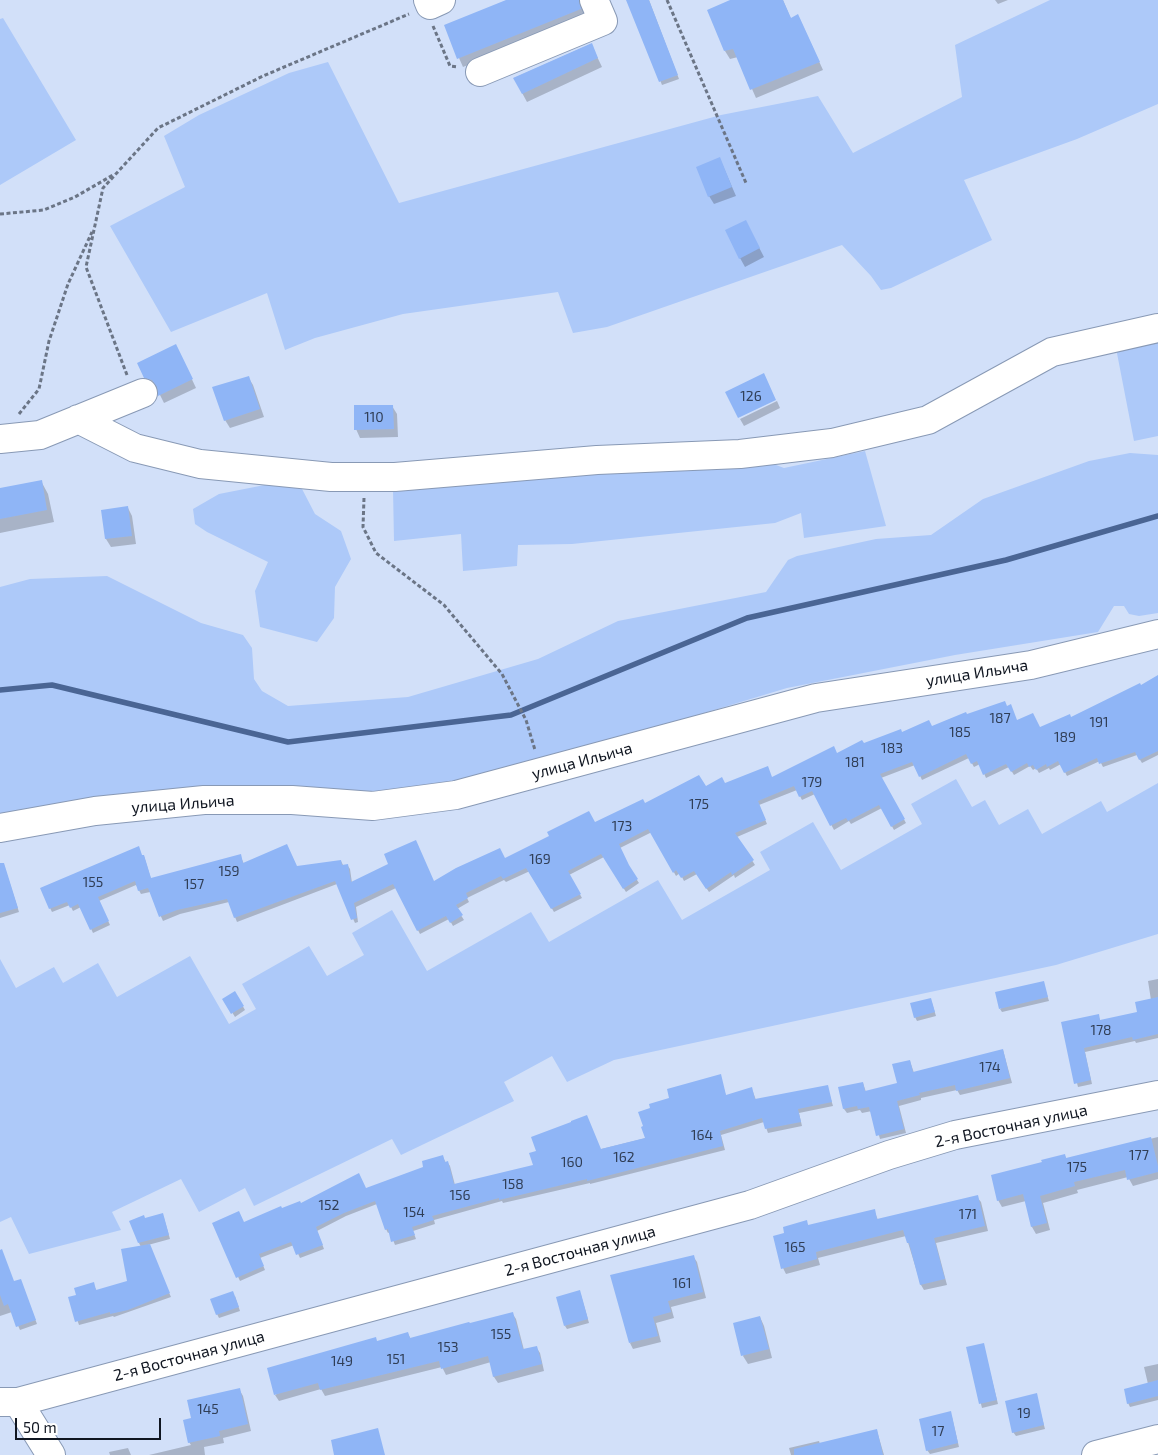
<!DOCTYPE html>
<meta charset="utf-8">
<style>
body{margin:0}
#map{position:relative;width:1158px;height:1455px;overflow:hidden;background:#d2e0f9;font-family:"Exo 2",sans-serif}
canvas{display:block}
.scale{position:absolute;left:15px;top:1418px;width:146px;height:22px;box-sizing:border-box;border:2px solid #101621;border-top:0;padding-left:6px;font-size:15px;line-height:18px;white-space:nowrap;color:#101621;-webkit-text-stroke:4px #fff;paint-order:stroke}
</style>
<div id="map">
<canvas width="1158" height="1455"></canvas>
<div class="scale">50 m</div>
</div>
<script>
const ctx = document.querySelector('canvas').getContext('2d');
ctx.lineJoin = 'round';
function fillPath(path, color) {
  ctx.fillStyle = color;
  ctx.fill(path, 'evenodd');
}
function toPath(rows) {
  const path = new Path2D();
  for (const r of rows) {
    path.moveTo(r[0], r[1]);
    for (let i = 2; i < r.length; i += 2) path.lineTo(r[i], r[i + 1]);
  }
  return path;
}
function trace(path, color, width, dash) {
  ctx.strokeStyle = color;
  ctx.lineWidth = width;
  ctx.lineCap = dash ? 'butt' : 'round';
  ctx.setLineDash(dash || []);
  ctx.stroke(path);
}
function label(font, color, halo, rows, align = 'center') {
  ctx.font = font + ' "Exo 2",sans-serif';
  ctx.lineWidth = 5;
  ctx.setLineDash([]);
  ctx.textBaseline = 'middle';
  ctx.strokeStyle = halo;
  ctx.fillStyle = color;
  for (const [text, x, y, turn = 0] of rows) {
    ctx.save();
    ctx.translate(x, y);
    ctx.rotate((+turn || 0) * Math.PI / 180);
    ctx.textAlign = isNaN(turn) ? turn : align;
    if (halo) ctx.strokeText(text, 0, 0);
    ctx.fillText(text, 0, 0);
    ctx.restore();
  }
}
fillPath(toPath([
 [1050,0,1158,0,1158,104,1077,139,964,180,992,240,891,288,881,290,871,276,842,245,607,327,573,333,558,292,403,314,315,338,285,350,267,293,171,332,110,226,185,187,164,136,199,115,289,73,328,62,399,203,721,115,818,96,853,153,962,97,955,45],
 [3,18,76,140,0,185,0,19],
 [1158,334,1158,436,1134,441,1115,343],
 [865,451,886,526,804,538,801,513,775,523,572,544,518,545,517,566,463,571,461,534,394,541,393,489,758,458,784,468],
 [1130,453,1158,455,1158,613,1139,616,1129,614,1124,606,1114,606,1098,632,955,655,787,688,648,730,425,790,0,816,0,587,30,579,107,576,201,623,243,635,252,648,254,679,262,691,288,706,408,697,538,659,618,621,766,592,788,560,797,556,876,539,931,535,983,499,1089,461],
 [280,482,301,487,315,514,341,531,351,559,335,587,334,618,317,642,260,627,255,591,268,562,207,532,195,524,193,509,219,494],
 [956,779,972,807,985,800,999,825,1028,809,1042,834,1101,801,1107,812,1158,783,1158,934,1056,965,614,1060,567,1082,552,1056,504,1082,514,1101,401,1155,392,1139,254,1206,245,1188,199,1212,181,1179,112,1212,121,1230,29,1254,11,1217,0,1222,0,959,16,988,54,967,63,983,98,963,117,997,190,956,229,1024,256,1009,242,984,309,946,327,976,364,955,352,933,392,910,427,971,531,912,549,942,658,880,682,920,770,870,760,852,813,822,841,870,922,824,911,804]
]), '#adc9f9');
fillPath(toPath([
 [509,0,586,0,583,8,585,18,463,67,445,26],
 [628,0,649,0,679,79,662,85],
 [734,0,783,0,791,19,802,24,823,70,756,98,738,57,730,59,725,51],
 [995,0,1008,0,998,4],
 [591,44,602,67,527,102,514,78],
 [720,159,736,196,714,204,709,196],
 [750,230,764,257,745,267,740,258],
 [180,354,196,388,164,403,160,395,159,389,150,386,145,377],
 [248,377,253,385,264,417,230,428,225,420],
 [777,401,780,408,744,426,740,419],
 [392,406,397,414,398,437,360,438,356,429],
 [41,481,48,494,54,522,0,533,0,489],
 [128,508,132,516,136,544,111,547,106,539,102,511],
 [1158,676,1158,755,1142,763,1137,755,1103,767,1100,761,1067,776,1061,764,1050,770,1049,768,1039,773,1036,768,1033,770,1030,766,1014,775,1009,767,986,778,980,764,974,767,969,758,922,780,915,765,881,778,906,823,894,830,882,808,851,824,849,821,834,830,815,794,802,800,797,790,759,805,767,824,737,837,755,865,735,878,734,875,709,892,697,874,684,881,680,873,676,876,652,832,620,848,629,868,639,883,626,892,604,857,569,875,582,898,554,912,530,871,506,882,504,880,467,898,469,902,457,909,464,920,453,926,449,919,420,934,396,888,356,907,358,922,355,923,337,884,237,922,229,902,180,914,163,921,150,892,141,894,136,885,99,901,110,925,93,933,81,907,73,911,70,905,52,912,50,908,144,856,151,879,240,855,244,864,297,867,341,861,343,865,348,866,350,869,352,883,434,883,504,860,644,804,706,787,772,779,863,745,932,728,967,716,1007,707,1017,722,1039,728,1071,719,1141,687],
 [4,865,19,912,0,918,0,866],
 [1158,979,1158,1038,1136,1043,1135,1041,1085,1052,1092,1084,1078,1087,1062,1023,1098,1015,1101,1022,1138,1013,1151,1000,1148,981],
 [1043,982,1049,1001,1002,1012,1000,1009],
 [235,993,245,1010,235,1017,224,999],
 [932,1003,936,1016,917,1021,915,1017],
 [1003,1050,1012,1083,960,1095,957,1090,921,1098,921,1100,899,1106,906,1133,880,1139,872,1111,862,1113,860,1110,847,1113,844,1109,840,1088,863,1083,866,1092,898,1084,910,1061,914,1073],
 [720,1075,726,1096,753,1092,756,1100,827,1086,833,1106,799,1113,802,1126,768,1133,764,1122,721,1135,725,1150,590,1184,590,1183,503,1203,502,1201,434,1220,435,1224,413,1231,416,1239,395,1245,390,1232,388,1233,386,1229,377,1204,346,1216,317,1231,324,1249,300,1258,294,1245,260,1258,265,1270,240,1281,213,1224,244,1223,282,1209,366,1190,425,1168,443,1157,446,1163,448,1163,450,1166,455,1185,646,1138,652,1109],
 [1158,1137,1158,1179,1133,1186,1128,1177,1077,1190,1078,1193,1043,1203,1050,1230,1036,1234,1032,1227,1026,1201,1002,1207,998,1200,1065,1156,1067,1159],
 [977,1197,981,1202,988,1231,936,1243,947,1285,924,1290,921,1285,906,1236,818,1258,820,1265,786,1274,783,1268,786,1234,806,1222,809,1226,874,1210,878,1220],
 [164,1218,170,1239,148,1245,171,1297,114,1317,113,1316,79,1325,70,1298,77,1296,93,1284,97,1291,129,1282,141,1247,139,1243,145,1219],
 [693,1256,697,1262,706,1298,671,1307,674,1318,656,1323,661,1342,633,1349,630,1343],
 [0,1276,14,1283,22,1284,37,1324,20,1330,12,1312,0,1316],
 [581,1295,589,1323,567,1329,565,1326],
 [235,1296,240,1311,219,1318,217,1314],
 [512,1313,516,1319,524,1350,536,1347,540,1353,544,1371,498,1383,494,1377,491,1362,446,1375,442,1367,325,1396,321,1389,279,1401,275,1395,377,1342,408,1334,411,1339],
 [760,1317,764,1326,772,1358,748,1364,743,1356],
 [983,1344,998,1404,982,1408,967,1348],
 [1158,1364,1158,1400,1130,1407,1128,1403,1148,1384,1144,1367],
 [239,1389,243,1396,251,1431,223,1438,224,1443,204,1447,205,1455,149,1455,191,1445,189,1442],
 [1036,1395,1045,1429,1016,1436,1013,1432],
 [952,1417,959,1447,930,1454,927,1450],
 [877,1431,884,1455,791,1455,789,1448,819,1441,820,1444],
 [128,1448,131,1455,110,1455,109,1452]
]), '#0003');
trace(toPath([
 [0,690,52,685,288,742,511,715,747,618,1006,560,1158,516]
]), '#4a6594', 5.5);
fillPath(toPath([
 [506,0,579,0,581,9,457,59,444,25],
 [626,0,649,0,678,75,659,82],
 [730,0,783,0,791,18,798,14,820,62,750,90,733,49,724,51,707,10],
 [592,43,598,58,522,94,513,78],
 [720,157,732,187,708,197,696,167],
 [746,220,760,248,739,259,725,230],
 [176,344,193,379,158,396,157,387,152,380,144,378,137,363],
 [764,373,776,400,738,418,725,392],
 [249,376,260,409,224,421,212,387],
 [354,405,393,405,394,429,354,430],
 [42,480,47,510,0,519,0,488],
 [128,506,132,536,105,539,101,510],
 [1158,675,1158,751,1139,760,1135,752,1099,764,1097,758,1064,773,1058,761,1047,767,1046,764,1036,770,1033,765,1029,767,1027,763,1011,772,1006,764,983,775,977,761,971,764,966,754,919,777,912,762,880,774,905,819,891,827,879,805,848,821,846,818,830,826,812,791,799,797,794,786,758,801,766,820,735,833,754,860,732,875,731,872,706,889,694,871,681,878,676,870,673,873,648,829,619,844,629,865,638,879,623,889,601,854,568,871,581,894,551,909,526,868,503,879,501,876,466,893,468,898,456,905,463,915,450,923,446,916,417,931,393,884,354,903,357,918,351,920,335,881,234,918,227,899,177,910,159,917,148,888,138,891,135,881,98,897,109,921,90,930,78,904,70,908,67,902,49,909,40,888,139,846,142,855,144,855,151,878,241,854,243,863,287,844,297,866,341,860,342,865,348,864,351,882,388,864,384,854,416,840,434,881,456,868,500,848,505,858,549,836,547,832,589,811,595,822,643,799,645,803,699,775,706,786,722,777,725,783,768,766,772,777,834,746,837,753,862,740,864,743,901,729,902,732,929,720,932,726,966,712,967,714,1005,701,1007,706,1011,704,1017,720,1033,713,1040,727,1070,714,1071,717,1140,683,1141,685],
 [0,863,4,863,18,908,0,913],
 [1044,981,1048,997,999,1009,995,992],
 [235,991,244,1006,231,1014,222,999],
 [1158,997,1158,1034,1133,1040,1132,1037,1084,1048,1091,1080,1074,1084,1061,1022,1099,1014,1100,1020,1137,1012,1135,1002],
 [931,998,935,1012,914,1018,910,1003],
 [1003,1049,1010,1078,956,1091,955,1085,919,1093,920,1095,897,1101,904,1129,876,1136,869,1107,858,1109,857,1106,843,1109,838,1087,863,1082,865,1091,897,1083,892,1064,910,1060,913,1072],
 [721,1074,726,1095,752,1087,755,1099,828,1085,832,1102,798,1109,801,1122,765,1129,762,1118,720,1131,723,1146,587,1181,587,1179,499,1200,499,1198,432,1216,434,1220,412,1227,415,1235,391,1242,388,1229,385,1230,375,1201,344,1213,316,1227,323,1245,296,1255,291,1242,259,1254,264,1266,236,1278,212,1223,239,1211,244,1222,281,1206,282,1208,300,1201,301,1203,359,1173,366,1188,423,1167,422,1161,443,1155,445,1162,448,1161,454,1184,533,1165,529,1153,536,1151,531,1137,571,1122,571,1121,587,1115,601,1149,645,1138,641,1127,643,1126,638,1112,650,1108,649,1104,669,1098,667,1089],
 [1151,1137,1158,1166,1158,1172,1127,1180,1125,1170,1074,1182,1075,1186,1040,1196,1047,1223,1031,1227,1023,1194,997,1201,991,1175,1042,1162,1041,1160,1065,1154,1066,1158],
 [978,1195,985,1226,934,1238,945,1279,920,1285,909,1243,907,1243,903,1230,816,1252,817,1259,781,1269,773,1236,784,1233,783,1227,807,1220,808,1225,875,1209,877,1219],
 [163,1213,169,1235,138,1243,129,1221,144,1215,145,1218],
 [150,1244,170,1293,128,1310,110,1314,110,1312,75,1322,68,1297,76,1295,74,1288,94,1282,96,1290,127,1281,121,1249],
 [2,1249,14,1281,21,1279,36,1320,16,1327,8,1304,4,1306,0,1295,0,1250],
 [694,1255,703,1292,668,1301,671,1312,653,1317,658,1336,629,1343,610,1275],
 [580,1290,588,1319,564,1326,556,1297],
 [233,1291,239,1307,216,1315,210,1299],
 [513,1312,523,1349,537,1346,542,1364,493,1377,488,1356,441,1369,439,1361,320,1390,318,1383,274,1395,267,1368,376,1337,377,1341,408,1332,410,1338,469,1322,470,1323],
 [760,1316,769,1349,741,1356,733,1323],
 [984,1343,997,1400,979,1404,966,1347],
 [1158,1380,1158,1396,1127,1404,1124,1389],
 [240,1388,248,1424,219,1431,220,1436,188,1443,183,1420,191,1418,187,1400],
 [1037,1393,1044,1425,1012,1433,1005,1401],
 [951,1411,958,1443,926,1451,919,1419],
 [378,1428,385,1455,334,1455,331,1440],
 [877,1429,883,1455,794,1455,794,1449]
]), '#8fb5f6');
const minor = toPath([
 [428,0,430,5,441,0],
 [480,72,603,21,594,0],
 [78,419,135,448,200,464,331,477,395,477,597,460,740,454,832,443,928,420,1052,352,1158,328],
 [0,439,40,435,143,393],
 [0,828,95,811,204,800,292,800,373,806,456,795,816,698,1031,665,1158,634],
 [0,1402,18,1402,750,1205,889,1155,955,1135,1158,1095],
 [18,1402,51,1455],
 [1096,1455,1158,1439]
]);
trace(minor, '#8899b5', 30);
trace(toPath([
 [667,0,746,183],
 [433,26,450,66,458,67],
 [0,214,44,210,75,197,113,175],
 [127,375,86,267,103,188,158,128,263,76,409,14],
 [19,414,39,389,49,341,68,284,92,232],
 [364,498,363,527,376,553,444,605,502,674,526,720,535,750]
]), '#6b7586', 3, [4, 2.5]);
trace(minor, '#fff', 28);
label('14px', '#303e56', null, [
 ["126",751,396],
 ["110",374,417],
 ["187",1000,718],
 ["191",1099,722],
 ["185",960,732],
 ["189",1065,737],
 ["183",892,748],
 ["181",855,762],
 ["179",812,782],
 ["175",699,804],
 ["173",622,826],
 ["169",540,859],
 ["159",229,871],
 ["155",93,882],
 ["157",194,884],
 ["178",1101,1030],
 ["174",990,1067],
 ["164",702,1135],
 ["177",1139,1155],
 ["162",624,1157],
 ["160",572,1162],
 ["175",1077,1167],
 ["158",513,1184],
 ["156",460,1195],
 ["152",329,1205],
 ["154",414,1212],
 ["171",968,1214],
 ["165",795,1247],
 ["161",682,1283],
 ["155",501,1334],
 ["153",448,1347],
 ["151",396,1359],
 ["149",342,1361],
 ["145",208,1409],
 ["19",1024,1413],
 ["17",938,1431]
]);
label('16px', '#101621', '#fff', [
 ["улица Ильича",977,673,-9],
 ["улица Ильича",582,761,-15],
 ["улица Ильича",183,804,-4],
 ["2-я Восточная улица",1011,1126,-12],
 ["2-я Восточная улица",580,1251,-15],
 ["2-я Восточная улица",189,1356,-15]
]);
</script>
